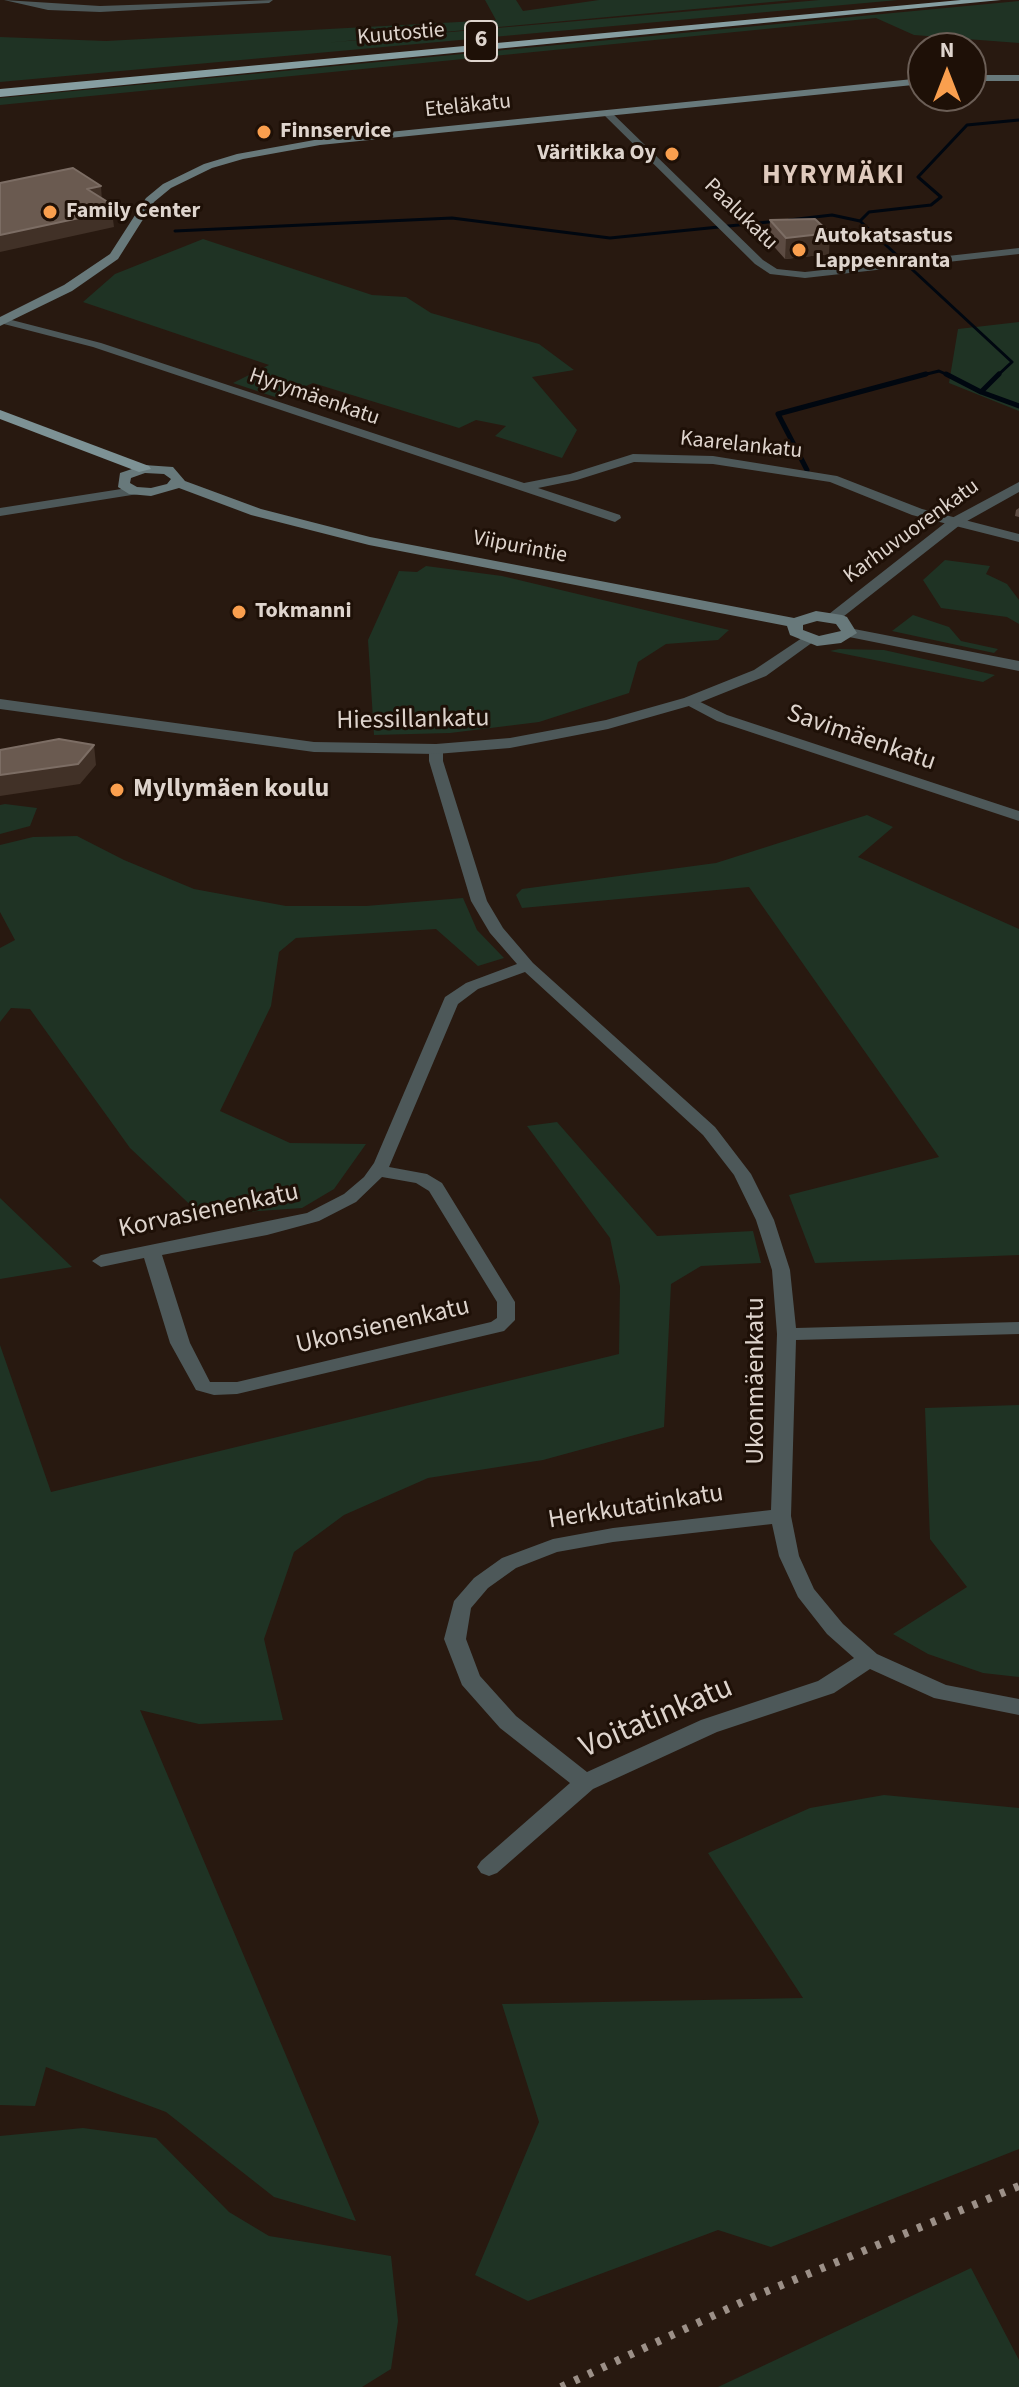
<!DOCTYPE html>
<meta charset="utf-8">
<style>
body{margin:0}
#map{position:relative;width:1019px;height:2387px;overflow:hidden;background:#281910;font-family:"Source Sans 3",sans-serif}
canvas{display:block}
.north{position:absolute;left:907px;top:32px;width:80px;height:80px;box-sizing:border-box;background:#1e1007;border:2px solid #6b5e56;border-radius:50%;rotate:0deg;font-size:22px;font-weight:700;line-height:32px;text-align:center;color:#ded4cd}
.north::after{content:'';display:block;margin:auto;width:28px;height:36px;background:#fa9f4e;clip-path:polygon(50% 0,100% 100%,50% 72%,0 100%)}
</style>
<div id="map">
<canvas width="1019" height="2387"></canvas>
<div class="north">N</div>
</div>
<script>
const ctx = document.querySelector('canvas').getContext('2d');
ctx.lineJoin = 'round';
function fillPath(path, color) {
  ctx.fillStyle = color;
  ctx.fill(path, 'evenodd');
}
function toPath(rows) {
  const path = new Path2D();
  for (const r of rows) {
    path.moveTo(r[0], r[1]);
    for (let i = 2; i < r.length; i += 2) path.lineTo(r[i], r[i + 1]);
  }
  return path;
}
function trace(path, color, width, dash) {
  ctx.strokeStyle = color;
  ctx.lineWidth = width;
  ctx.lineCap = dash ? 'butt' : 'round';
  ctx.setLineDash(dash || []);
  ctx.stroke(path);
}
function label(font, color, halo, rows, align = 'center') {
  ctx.font = font + ' "Source Sans 3",sans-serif';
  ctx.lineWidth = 6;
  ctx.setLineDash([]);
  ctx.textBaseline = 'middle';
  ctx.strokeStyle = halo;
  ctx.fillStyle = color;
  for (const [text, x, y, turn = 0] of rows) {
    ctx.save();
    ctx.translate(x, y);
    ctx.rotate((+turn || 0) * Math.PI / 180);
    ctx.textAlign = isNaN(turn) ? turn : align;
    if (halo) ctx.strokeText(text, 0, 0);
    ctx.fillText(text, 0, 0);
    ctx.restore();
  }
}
fillPath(toPath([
 [485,0,516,0,523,11,599,0,793,0,324,43,820,0,898,0,0,82,0,37,106,41,496,20],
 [1019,1,1019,43,914,35,876,18,0,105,0,98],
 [203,239,372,295,406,297,431,313,539,344,574,370,532,377,577,430,562,458,495,436,506,426,476,420,459,428,313,383,278,398,233,383,269,365,83,302,115,274],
 [1019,322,1019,411,949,383,958,329],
 [945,560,990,566,986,574,1007,584,1019,600,1019,624,1007,617,941,608,923,580],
 [426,566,502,576,729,630,718,640,666,644,638,662,629,693,539,722,450,733,374,735,368,640,399,571,417,572],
 [913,615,949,627,961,641,998,649,994,653,892,631],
 [839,649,884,650,995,675,983,682,830,651],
 [5,804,37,808,30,826,0,834,0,805],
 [867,815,893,827,858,857,1019,929,1019,1255,815,1263,789,1195,939,1157,749,887,522,908,516,895,522,889,716,863],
 [77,836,124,860,194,889,286,906,366,906,463,898,477,930,504,958,478,966,436,929,296,938,279,952,271,1006,220,1111,290,1143,366,1144,334,1189,302,1208,201,1215,130,1148,30,1009,11,1008,0,1022,0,948,15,940,0,912,0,845,33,837],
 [557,1122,657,1236,753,1231,761,1263,701,1266,671,1284,664,1427,543,1460,428,1478,344,1515,294,1552,264,1639,283,1720,199,1724,140,1710,356,2221,274,2197,166,2112,46,2067,35,2106,0,2105,0,1345,51,1492,619,1354,620,1286,610,1238,527,1126],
 [0,1198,72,1267,0,1279],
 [1019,1405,1019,1677,983,1673,928,1654,893,1634,967,1587,930,1539,925,1408],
 [884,1795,1019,1808,1019,2149,771,2247,718,2230,528,2301,475,2275,539,2122,502,2004,803,1998,708,1853,810,1808],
 [83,2128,156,2138,229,2212,269,2236,391,2256,398,2321,391,2369,362,2387,0,2387,0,2136],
 [971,2268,1019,2360,1019,2387,718,2387]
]), '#1f3324');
trace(toPath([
 [789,220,832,215,860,221,1012,362,997,376],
 [860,221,869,212,931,205,941,197,918,177,967,125,1019,120],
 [175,231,452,218,610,238,778,221],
 [919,376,939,371,950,376]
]), '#000710', 3);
trace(toPath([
 [946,374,981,392],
 [999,374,981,392,1019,406],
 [807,470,778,414,926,374]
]), '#000710', 5);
fillPath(toPath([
 [4,0,100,6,273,0,269,3,100,12,48,10,4,0],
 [604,111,610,111,763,260,777,269,805,272,1019,248,1019,254,805,278,770,274,755,264,604,115,604,111],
 [0,317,101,343,524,483,570,474,633,454,713,456,837,476,922,509,1019,534,1019,542,912,515,830,482,713,464,634,462,577,480,538,488,620,515,621,518,615,522,93,347,0,323,0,317],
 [134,487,140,491,138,494,0,516,0,508,134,487],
 [690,697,727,715,1019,811,1019,821,717,721,685,704,685,698,690,697],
 [436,745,443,749,443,761,487,901,503,928,533,963,715,1127,751,1174,774,1220,790,1270,796,1328,1019,1322,1019,1334,796,1340,791,1516,799,1556,814,1589,843,1624,877,1654,946,1685,1019,1699,1019,1715,934,1698,870,1669,834,1693,717,1732,593,1789,497,1873,489,1876,481,1873,477,1867,481,1861,570,1783,500,1728,462,1685,444,1639,454,1601,474,1578,502,1558,553,1539,613,1528,771,1510,777,1334,772,1270,756,1220,734,1175,703,1135,525,972,478,989,458,1004,389,1167,427,1174,442,1183,515,1302,515,1320,504,1331,237,1394,214,1395,196,1390,170,1343,144,1258,101,1267,92,1261,101,1255,307,1213,344,1194,364,1177,374,1163,445,997,466,983,517,964,490,933,471,901,429,761,429,749,436,745],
 [382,1177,416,1183,429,1191,497,1302,497,1318,491,1322,237,1382,210,1382,190,1343,162,1255,267,1235,319,1221,356,1202,382,1177],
 [772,1524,779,1556,798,1597,827,1634,854,1658,818,1681,701,1720,587,1772,516,1716,480,1676,466,1639,471,1608,488,1588,516,1568,557,1552,613,1542,772,1524]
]), '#4d5859');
fillPath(toPath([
 [1019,482,1019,492,960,525,839,620,829,620,829,614,950,519,1019,482],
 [849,628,1019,661,1019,671,844,636,844,630,849,628],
 [808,634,813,636,813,642,766,676,696,704,608,729,510,748,436,754,314,752,0,709,0,699,314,742,436,744,510,738,606,720,684,698,754,670,808,634]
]), '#4d5859');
fillPath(toPath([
 [971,75,1019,75,1019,81,971,81,971,75],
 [923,78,923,84,320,145,243,159,212,168,171,188,154,202,118,259,72,291,0,326,0,317,64,285,110,254,146,198,163,184,204,164,237,154,320,139,923,78],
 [144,465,173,467,185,481,261,509,370,537,794,618,816,611,842,615,847,617,857,633,841,643,817,646,790,635,787,626,369,545,251,515,179,488,151,496,129,494,118,487,120,473,144,465],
 [145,473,164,474,171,479,167,484,151,488,137,487,130,483,131,478,145,473],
 [817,621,836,624,841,631,819,636,803,630,803,625,817,621]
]), '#68797b');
fillPath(toPath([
 [0,410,149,466,151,469,139,472,0,419,0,410]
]), '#7d9295');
fillPath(toPath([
 [961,0,1001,0,0,97,0,89,961,0]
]), '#869ea1');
trace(toPath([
 [561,2387,753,2297,1019,2186]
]), '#9c9088', 8, [5, 10]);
fillPath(toPath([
 [770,220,829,254,785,259,769,241],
 [1019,508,1019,517,1015,516,1016,510]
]), '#5c4b42');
fillPath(toPath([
 [101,186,102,201,87,189],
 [111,204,114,227,0,252,0,235],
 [830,233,829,254,785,259,786,238],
 [94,745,96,765,80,784,0,796,0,775]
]), '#413127');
const building = toPath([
 [73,168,101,186,87,189,111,204,104,206,112,211,0,235,0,183,73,168],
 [815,219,830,233,786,238,770,220,815,219],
 [59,739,94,745,78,764,0,775,0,750,59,739]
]);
fillPath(building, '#6a5a50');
trace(building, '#7c6d64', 2);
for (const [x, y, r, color] of [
 [264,132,8,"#fa9f4e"],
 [672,154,8,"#fa9f4e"],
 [50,212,8,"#fa9f4e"],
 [799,250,8,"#fa9f4e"],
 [239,612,8,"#fa9f4e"],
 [117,790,8,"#fa9f4e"]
]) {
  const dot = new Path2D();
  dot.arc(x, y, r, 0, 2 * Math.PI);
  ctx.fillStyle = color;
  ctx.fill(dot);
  trace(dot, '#1e1007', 3);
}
label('22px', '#ded4cd', '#1e1007', [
 ["Kuutostie",401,35,-5],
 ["Eteläkatu",468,107,-6],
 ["Paalukatu",740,215,44],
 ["Hyrymäenkatu",314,398,19],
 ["Kaarelankatu",741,446,6],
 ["Karhuvuorenkatu",912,532,-36],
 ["Viipurintie",520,548,11]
]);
label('bold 22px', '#ded4cd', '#1e1007', [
 ["Finnservice",280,132],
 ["Väritikka Oy",656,154,"right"],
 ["Family Center",66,212],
 ["Autokatsastus",815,237],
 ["Lappeenranta",815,262],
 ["Tokmanni",255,612]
], 'left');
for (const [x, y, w] of [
 [481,41,32]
]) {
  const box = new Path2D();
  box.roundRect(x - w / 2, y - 20, w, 40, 6);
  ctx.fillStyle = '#1e1007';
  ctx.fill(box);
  trace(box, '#ded4cd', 2);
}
label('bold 24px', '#ded4cd', null, [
 ["6",481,41]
]);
label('26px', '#ded4cd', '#1e1007', [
 ["Hiessillankatu",413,721,-1],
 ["Savimäenkatu",861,739,19],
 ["Korvasienenkatu",209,1212,-12],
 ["Ukonsienenkatu",383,1327,-13],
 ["Ukonmäenkatu",757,1381,-90],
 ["Herkkutatinkatu",636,1508,-9]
]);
label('bold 26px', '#ded4cd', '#1e1007', [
 ["Myllymäen koulu",133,790]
], 'left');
ctx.letterSpacing = '2px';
label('bold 28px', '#dfcabd', '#1e1007', [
 ["HYRYMÄKI",834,177]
]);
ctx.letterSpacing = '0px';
label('32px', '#ded4cd', '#1e1007', [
 ["Voitatinkatu",657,1719,-23]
]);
</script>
